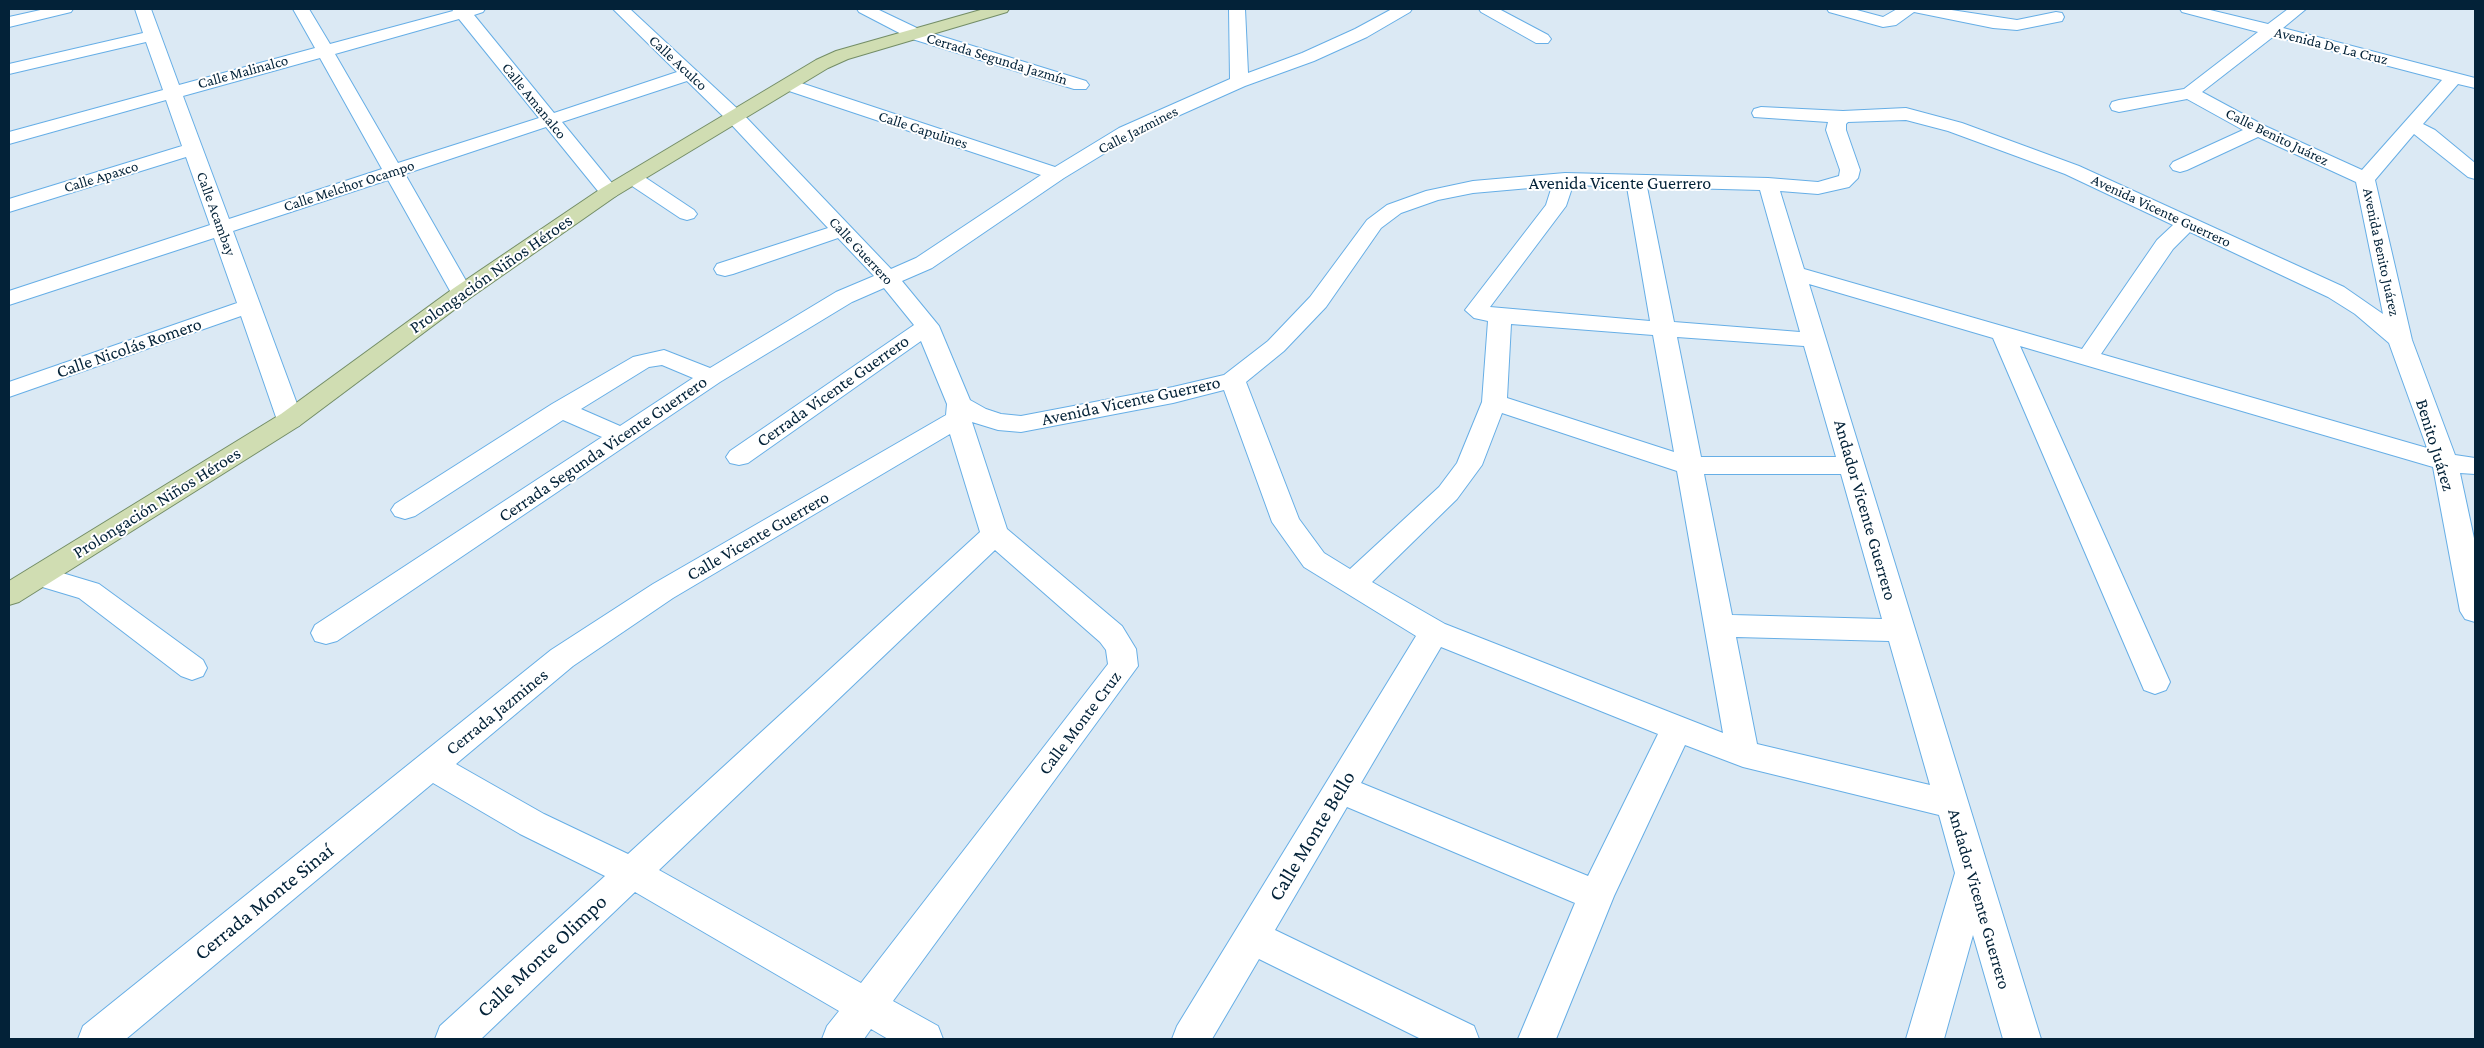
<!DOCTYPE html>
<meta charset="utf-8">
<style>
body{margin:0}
#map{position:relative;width:2484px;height:1048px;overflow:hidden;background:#dbe9f4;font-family:"Crimson Pro",serif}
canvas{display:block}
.frame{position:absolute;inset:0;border:10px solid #032238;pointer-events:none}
</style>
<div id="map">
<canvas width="2484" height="1048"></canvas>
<div class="frame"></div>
</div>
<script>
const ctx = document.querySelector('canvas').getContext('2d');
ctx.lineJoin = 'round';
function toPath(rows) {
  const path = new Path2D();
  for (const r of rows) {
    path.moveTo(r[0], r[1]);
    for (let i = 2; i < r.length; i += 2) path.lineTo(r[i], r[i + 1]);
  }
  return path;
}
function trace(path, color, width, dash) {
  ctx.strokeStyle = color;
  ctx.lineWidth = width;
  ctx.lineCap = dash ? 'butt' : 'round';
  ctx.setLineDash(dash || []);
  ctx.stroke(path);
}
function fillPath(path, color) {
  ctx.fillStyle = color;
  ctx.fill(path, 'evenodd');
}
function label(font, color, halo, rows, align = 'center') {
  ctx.font = font + ' "Crimson Pro",serif';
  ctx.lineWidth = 4;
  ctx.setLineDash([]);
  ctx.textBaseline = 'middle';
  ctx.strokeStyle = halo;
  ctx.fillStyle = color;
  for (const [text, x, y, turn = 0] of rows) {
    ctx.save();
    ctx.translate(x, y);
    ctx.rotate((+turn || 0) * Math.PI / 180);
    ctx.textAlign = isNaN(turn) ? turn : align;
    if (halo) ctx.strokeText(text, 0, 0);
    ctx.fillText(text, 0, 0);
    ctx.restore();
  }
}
const minor = toPath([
 [45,9,73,9,71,12,9,27,9,17,45,9],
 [135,9,151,9,179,85,315,48,293,9,309,9,330,44,453,11,452,9,485,9,483,12,474,15,554,113,677,72,613,9,630,9,742,113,891,269,916,258,1041,175,783,89,780,85,783,81,795,81,1055,167,1119,128,1230,79,1229,9,1245,9,1248,73,1302,53,1355,29,1392,9,1412,9,1410,12,1367,37,1314,61,1245,86,1133,136,1064,178,932,268,902,281,939,326,970,400,986,409,1001,414,1021,416,1173,387,1224,375,1268,341,1310,297,1367,220,1387,205,1426,191,1473,181,1565,173,1768,178,1818,182,1839,176,1840,170,1826,130,1828,122,1754,117,1752,113,1754,109,1761,107,1843,111,1906,108,1962,123,2079,166,2344,287,2383,314,2356,182,2258,137,2187,170,2180,172,2173,170,2170,166,2173,162,2243,130,2187,99,2119,112,2112,110,2110,106,2112,102,2119,100,2184,89,2258,32,2182,12,2180,9,2206,9,2268,24,2288,9,2306,9,2283,28,2475,78,2475,88,2458,84,2423,124,2435,130,2475,163,2475,179,2468,177,2414,134,2375,180,2412,340,2455,455,2475,458,2475,474,2460,473,2475,543,2475,622,2465,619,2460,611,2433,467,2020,346,2170,682,2166,690,2155,694,2144,690,1993,338,1809,284,2041,1039,2003,1039,1973,935,1944,1039,1906,1039,1955,873,1939,815,1743,767,1685,745,1614,896,1556,1039,1518,1039,1575,903,1347,807,1275,930,1474,1026,1479,1039,1421,1039,1259,959,1212,1039,1172,1039,1177,1026,1416,636,1304,567,1272,522,1224,390,1173,403,1021,432,998,430,972,422,1007,529,1122,626,1136,649,1138,666,893,1001,938,1026,943,1039,888,1039,871,1029,864,1039,822,1039,827,1026,839,1011,635,892,481,1039,435,1039,440,1026,605,876,520,834,433,783,126,1039,78,1039,83,1026,551,650,653,584,946,415,947,404,921,341,748,463,739,465,730,463,726,457,730,451,914,325,884,288,852,302,720,382,337,641,326,644,315,641,311,633,315,625,602,437,563,420,415,516,405,519,395,516,391,510,395,504,552,404,633,357,664,350,710,368,836,292,874,276,838,238,733,274,725,276,717,274,714,269,717,264,828,228,728,121,687,81,562,122,616,188,619,192,616,196,609,198,602,196,546,127,405,174,473,293,470,298,462,300,454,298,388,180,233,231,303,420,299,426,290,428,281,426,277,420,241,316,9,397,9,382,237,303,214,238,9,305,9,291,210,225,186,157,9,212,9,199,182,146,166,100,9,144,9,132,163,90,146,42,9,74,9,64,143,33,135,9],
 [459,19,539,118,398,163,335,54,459,19],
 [2274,36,2442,80,2362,170,2265,126,2202,92,2274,36],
 [320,58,382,169,229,219,183,96,320,58],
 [1906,120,1948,131,2065,174,2173,225,2157,240,2082,349,1804,269,1780,191,1818,194,1849,187,1858,178,1860,170,1846,130,1846,124,1848,122,1906,120],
 [1573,185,1627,187,1650,321,1490,307,1566,206,1573,185],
 [1552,186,1546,205,1465,310,1474,318,1488,321,1482,402,1457,463,1439,487,1350,569,1324,553,1299,519,1246,382,1284,351,1326,307,1381,228,1401,213,1438,200,1473,193,1552,186],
 [1647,187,1760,190,1800,332,1674,322,1647,187],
 [2190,232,2328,297,2355,314,2389,343,2427,448,2101,354,2173,249,2190,232],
 [1511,324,1653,335,1674,452,1507,398,1511,324],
 [1677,337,1804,346,1836,457,1701,457,1677,337],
 [662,365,693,378,620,426,581,409,649,367,662,365],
 [1502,413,1677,471,1723,733,1445,624,1372,582,1457,499,1482,465,1502,413],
 [950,434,980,532,628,854,544,814,456,764,573,666,673,598,950,434],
 [1704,474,1841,474,1882,619,1732,615,1704,474],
 [995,550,1100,642,1106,650,1108,664,861,983,659,870,995,550],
 [1736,637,1889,641,1930,785,1757,744,1736,637],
 [1441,647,1658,734,1588,876,1361,783,1441,647],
 [857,9,877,9,921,30,1086,81,1089,85,1086,89,1074,89,909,38,859,12,857,9],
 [1479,9,1499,9,1548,35,1551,39,1548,43,1536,43,1481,12,1479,9],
 [1827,9,1853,9,1883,17,1897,9,1945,9,2017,20,2056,12,2062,13,2064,17,2062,21,2017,30,1993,28,1914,12,1896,25,1883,27,1829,12,1827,9],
 [633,172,640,174,694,210,697,214,694,218,687,220,680,218,626,182,623,178,626,174,633,172],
 [39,566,99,584,203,660,207,668,203,676,192,680,181,676,79,598,29,583,25,576,29,569,39,566]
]);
const major = toPath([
 [984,9,1009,9,1007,12,848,59,828,68,616,196,470,298,299,426,19,602,9,605,9,581,281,414,454,288,602,188,816,60,836,51,984,9]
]);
trace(minor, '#66aee6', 2);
trace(major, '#738d66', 2);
fillPath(minor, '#fff');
fillPath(major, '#d0ddb2');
label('15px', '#032238', '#fff', [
 ["Avenida De La Cruz",2331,46,14],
 ["Cerrada Segunda Jazmín",997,59,17],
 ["Calle Aculco",678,63,43],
 ["Calle Malinalco",243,72,-15],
 ["Calle Amanalco",534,101,51],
 ["Calle Capulines",923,130,18],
 ["Calle Jazmines",1138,130,-27],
 ["Calle Benito Juárez",2277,137,26],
 ["Calle Apaxco",101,177,-17],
 ["Calle Melchor Ocampo",349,186,-18],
 ["Avenida Vicente Guerrero",2161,211,25],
 ["Calle Acambay",216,214,70],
 ["Calle Guerrero",861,251,47],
 ["Avenida Benito Juárez",2381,252,78]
]);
label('18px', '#032238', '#fff', [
 ["Avenida Vicente Guerrero",1620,183],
 ["Prolongación Niños Héroes",491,274,-35],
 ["Calle Nicolás Romero",129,348,-19],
 ["Cerrada Vicente Guerrero",833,391,-35],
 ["Avenida Vicente Guerrero",1131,401,-12],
 ["Benito Juárez",2435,445,73],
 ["Cerrada Segunda Vicente Guerrero",603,449,-34],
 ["Prolongación Niños Héroes",157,503,-32],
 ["Andador Vicente Guerrero",1865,510,74],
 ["Calle Vicente Guerrero",758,536,-30],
 ["Cerrada Jazmines",497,712,-39],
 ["Calle Monte Cruz",1080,723,-53],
 ["Andador Vicente Guerrero",1979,899,74]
]);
label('21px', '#032238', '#fff', [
 ["Calle Monte Bello",1312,836,-59],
 ["Cerrada Monte Sinaí",264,902,-39],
 ["Calle Monte Olimpo",542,956,-43]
]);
</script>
